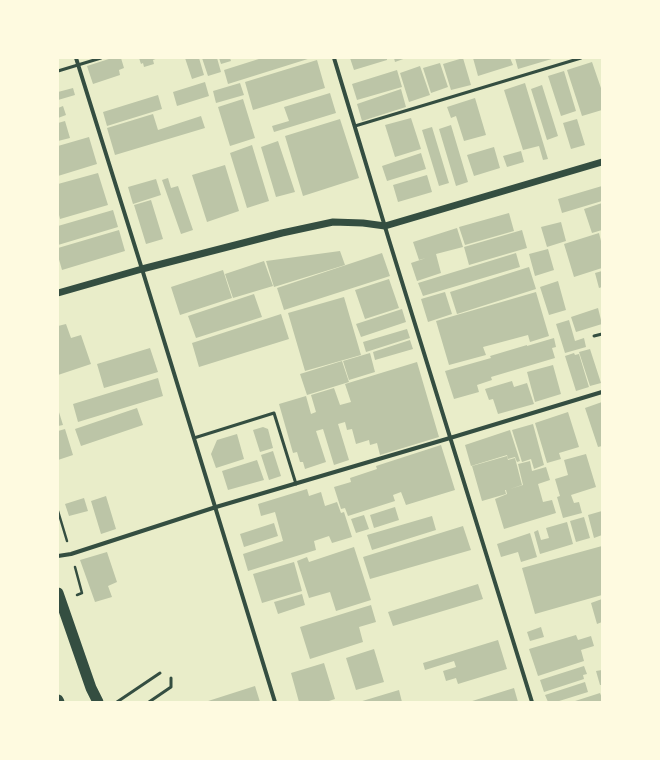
<!DOCTYPE html>
<style>
body{margin:0}
#map{position:relative;width:660px;height:760px;overflow:hidden;background:#e9edc9;font-family:"Exo 2",sans-serif}
canvas{display:block}
.frame{position:absolute;inset:0;border:59px solid #fefae0;pointer-events:none}
</style>
<div id="map">
<canvas width="660" height="760"></canvas>
<div class="frame"></div>
</div>
<script>
const ctx = document.querySelector('canvas').getContext('2d');
ctx.lineJoin = 'round';
function fillPath(path, color) {
  ctx.fillStyle = color;
  ctx.fill(path, 'evenodd');
}
function toPath(rows) {
  const path = new Path2D();
  for (const r of rows) {
    path.moveTo(r[0], r[1]);
    for (let i = 2; i < r.length; i += 2) path.lineTo(r[i], r[i + 1]);
  }
  return path;
}
function trace(path, color, width, dash) {
  ctx.strokeStyle = color;
  ctx.lineWidth = width;
  ctx.lineCap = dash ? 'butt' : 'round';
  ctx.setLineDash(dash || []);
  ctx.stroke(path);
}
fillPath(toPath([
 [112,58,121,58,124,68,119,70,120,75,93,84,87,66],
 [139,58,158,58,153,60,154,64,144,67,143,63,141,64],
 [185,58,199,58,204,75,192,79],
 [202,58,217,58,221,72,208,76],
 [219,58,230,58,231,61,221,64],
 [262,58,311,58,228,84,224,70],
 [350,58,387,58,387,60,354,70],
 [394,58,406,58,395,62],
 [463,58,471,85,451,90,443,64],
 [473,58,510,58,513,65,478,76],
 [515,58,555,58,518,69],
 [317,60,325,88,253,110,245,82],
 [592,62,602,91,602,110,582,116,567,70],
 [440,63,448,87,431,93,423,68],
 [420,66,430,95,409,102,400,73],
 [397,70,402,87,357,100,352,84],
 [564,71,576,111,561,116,548,76],
 [205,82,209,96,177,106,173,92],
 [240,83,244,95,216,103,213,91],
 [525,83,548,159,543,160,539,146,523,150,504,90],
 [542,85,558,136,547,140,531,89],
 [73,88,75,95,58,100,58,92],
 [401,89,406,107,362,121,357,104],
 [330,93,336,113,274,132,272,126,289,121,284,107],
 [158,95,162,109,107,126,103,112],
 [475,98,486,135,464,141,456,116,451,118,447,107],
 [243,99,255,138,230,146,218,107],
 [63,106,66,115,58,118,58,108],
 [153,114,158,130,201,116,205,128,115,155,107,128],
 [411,118,421,149,395,157,385,125],
 [340,119,359,178,303,196,285,136],
 [577,119,585,145,571,149,563,123],
 [65,121,70,138,58,141,58,123],
 [451,125,468,182,456,186,439,129],
 [432,127,449,183,439,186,422,130],
 [89,137,97,164,58,176,58,146],
 [278,141,295,192,276,197,261,147],
 [252,145,269,201,247,208,230,153],
 [494,147,500,168,474,176,467,155],
 [521,151,524,162,507,167,503,156],
 [421,153,426,169,387,181,382,166],
 [225,165,239,211,207,222,192,175],
 [98,173,108,205,60,219,58,211,58,184],
 [427,175,432,192,398,202,393,185],
 [168,178,171,188,178,186,193,230,181,234,162,180],
 [156,179,161,195,133,204,128,187],
 [602,186,602,201,562,213,558,199],
 [151,200,163,239,146,244,134,205],
 [602,203,602,230,592,233,584,209],
 [113,210,118,227,58,245,58,226],
 [509,213,514,231,465,245,459,227],
 [561,222,566,241,547,247,541,227],
 [457,228,463,247,436,254,441,273,417,281,411,263,426,258,419,260,413,242],
 [119,230,125,251,62,270,58,256,58,248],
 [522,230,527,248,469,265,464,247],
 [599,233,602,245,602,268,574,277,564,244],
 [548,249,554,270,535,276,529,254],
 [340,251,345,265,274,287,266,261],
 [382,253,390,276,284,310,277,288],
 [516,253,520,267,423,296,418,283],
 [264,261,273,286,233,298,225,274],
 [529,267,536,289,457,314,450,292],
 [223,270,232,298,180,315,171,287],
 [602,271,602,287,599,288,595,273],
 [389,279,399,308,365,319,355,290],
 [558,281,566,310,549,315,540,287],
 [445,292,452,314,428,322,421,299],
 [536,292,549,336,530,342,528,335,483,347,486,355,449,365,436,321],
 [254,294,262,317,196,338,188,316],
 [344,297,361,355,305,371,288,313],
 [598,308,602,324,576,332,571,317],
 [402,309,406,322,361,337,356,324],
 [281,314,289,339,199,367,192,343],
 [569,320,575,341,584,338,586,347,565,353,556,324],
 [66,324,71,338,81,335,91,364,58,375,58,326],
 [407,329,410,338,366,352,363,342],
 [554,338,556,347,552,348,555,358,491,377,492,380,477,385,479,392,454,399,445,371,491,358,490,356,527,345,527,346],
 [410,340,413,349,375,360,373,352],
 [150,348,158,372,104,388,97,364],
 [590,349,601,383,590,386,579,352],
 [370,353,375,372,349,380,343,361],
 [574,353,575,355,579,354,589,387,576,391,565,356],
 [342,361,349,382,307,395,300,374],
 [417,362,439,437,380,455,377,443,370,445,369,440,356,444,352,429,347,430,345,422,338,424,349,460,334,465,323,429,316,431,326,462,305,469,303,462,300,462,297,452,293,453,279,404,306,396,311,414,316,412,311,395,334,388,340,405,351,402,345,384],
 [553,365,561,394,535,402,527,372],
 [158,378,163,396,78,422,73,404],
 [512,381,514,387,527,383,534,404,498,414,493,399,489,400,485,389],
 [602,402,602,446,598,447,585,408],
 [137,408,143,425,81,446,75,429],
 [58,409,63,425,58,426],
 [568,412,579,447,559,453,561,459,547,463,535,423],
 [533,424,544,465,534,469,531,459,522,462,512,430],
 [263,427,268,429,273,448,260,452,253,430],
 [65,429,73,455,58,460,58,431],
 [510,430,520,461,517,462,515,457,508,459,507,455,471,466,465,445],
 [237,434,244,459,216,468,211,454,217,440],
 [441,445,455,490,406,505,401,492,393,495,395,501,348,516,345,508,341,509,334,487,351,482,350,478,377,469,376,466],
 [273,451,281,476,269,480,261,455],
 [586,454,596,487,571,495,574,503,579,502,582,513,563,518,557,497,560,496,555,479,568,475,564,460],
 [507,456,508,460,515,458,522,485,510,489,523,485,518,464,530,461,532,471,546,467,550,480,538,484,543,502,552,500,556,513,504,529,495,499,507,494,506,490,505,490,506,494,482,501,472,466],
 [257,460,264,480,228,490,222,471],
 [307,489,309,496,321,492,325,506,337,502,341,513,344,512,352,537,332,543,329,536,314,541,316,550,248,571,243,554,283,541,275,512,261,516,258,504],
 [106,496,116,529,101,534,91,501],
 [84,498,88,511,69,516,65,504],
 [395,507,399,520,374,528,370,515],
 [602,511,602,535,594,538,588,515],
 [364,515,369,529,356,533,351,519],
 [432,516,436,530,372,550,367,535],
 [584,517,590,538,576,542,570,521],
 [567,522,573,544,540,554,534,532,538,530,541,540,549,538,546,528],
 [274,523,278,536,244,547,240,534],
 [463,526,471,550,370,579,363,557],
 [530,533,537,557,521,562,518,552,501,557,497,544],
 [602,546,602,595,535,614,522,568],
 [354,547,371,600,336,611,330,592,309,598,297,561,307,557,309,562],
 [107,552,117,582,108,586,112,597,95,602,80,560],
 [294,562,302,591,262,603,253,574],
 [478,584,483,599,393,626,388,612],
 [302,594,305,605,278,614,274,602],
 [602,599,602,622,597,624,591,603],
 [371,605,376,622,359,627,363,642,310,659,300,627],
 [541,627,544,637,530,641,527,632],
 [576,635,578,640,591,636,594,646,581,650,584,661,538,676,529,649],
 [498,640,507,669,458,684,456,678,446,681,443,671,456,667,454,661,425,670,423,663],
 [374,649,384,682,356,690,346,658],
 [324,663,335,699,326,702,299,702,291,673],
 [584,666,587,674,583,675,584,679,544,692,540,680],
 [602,670,602,685,600,685,596,671],
 [585,682,588,692,556,702,548,702,545,695],
 [255,686,260,702,205,702],
 [514,688,518,702,469,702],
 [399,690,402,702,359,702],
 [600,693,602,698,602,702,572,702]
]), '#bcc5a7');
trace(toPath([
 [58,511,67,541],
 [75,567,82,593,77,595]
]), '#344e41', 2.5);
trace(toPath([
 [58,71,101,58],
 [355,126,581,58],
 [594,336,602,334],
 [194,438,274,413,296,484],
 [117,702,160,673],
 [149,702,171,687,171,678]
]), '#344e41', 3);
trace(toPath([
 [76,58,142,269,275,702],
 [334,58,389,240,532,702],
 [58,556,71,554,216,507,450,438,602,392]
]), '#344e41', 4);
trace(toPath([
 [58,293,142,269,282,233,333,222,363,223,385,226,602,162]
]), '#344e41', 7);
trace(toPath([
 [58,593,91,688,98,702],
 [58,700,59,702]
]), '#344e41', 11);
</script>
